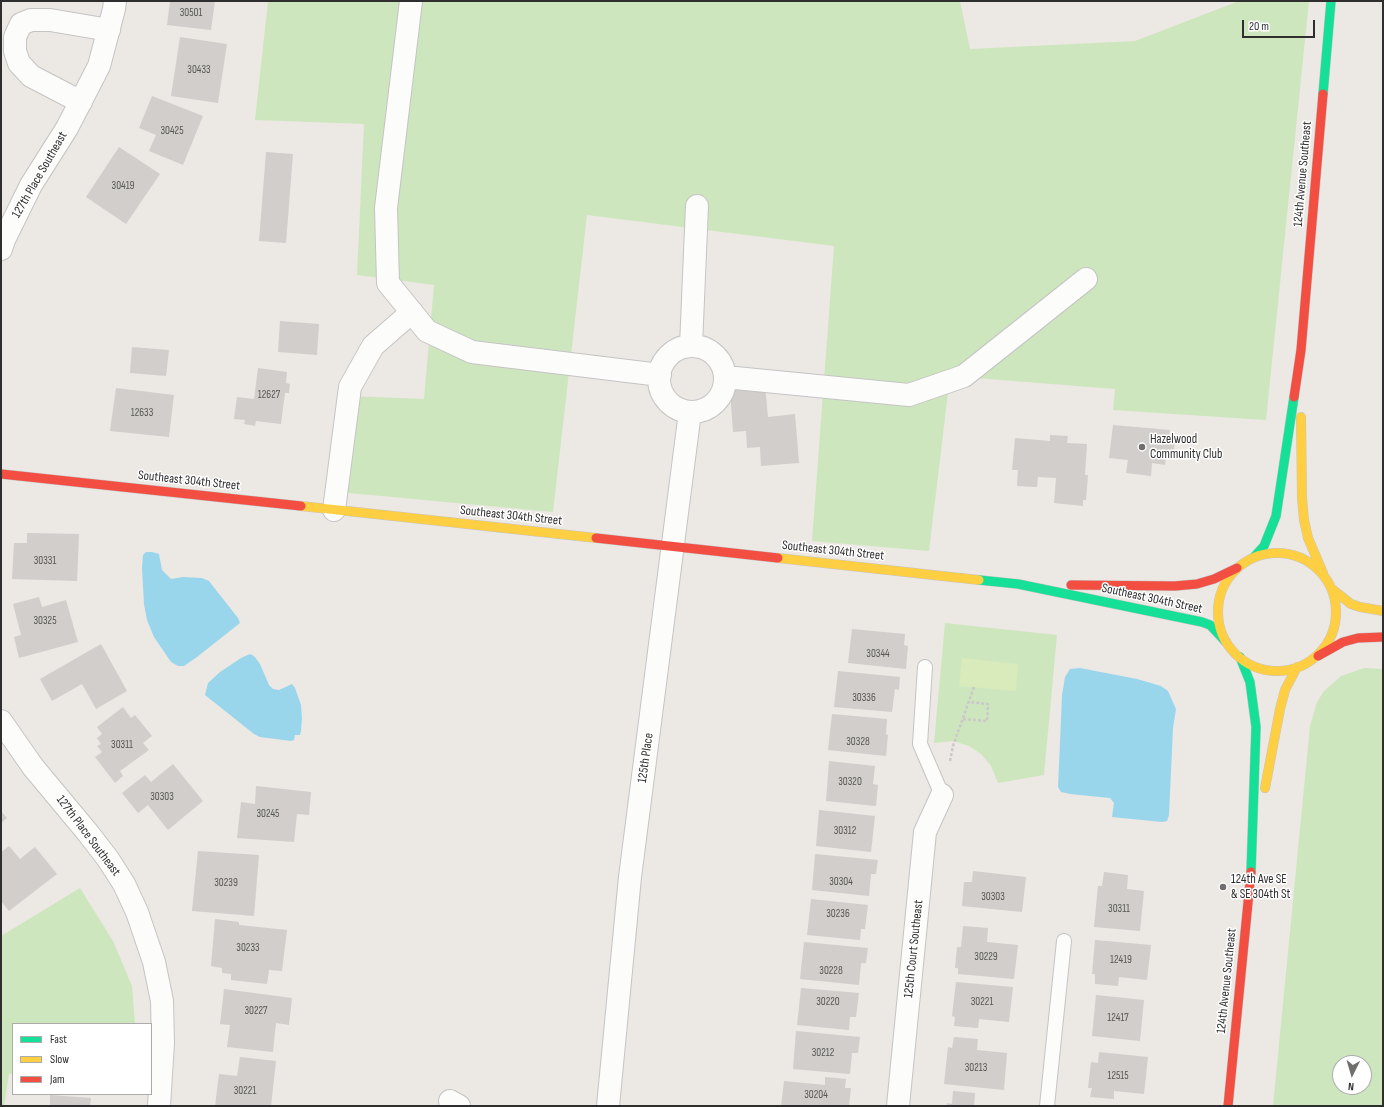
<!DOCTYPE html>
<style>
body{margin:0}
#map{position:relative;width:1384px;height:1107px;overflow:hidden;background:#ece8e4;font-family:"Sofia Sans Condensed",sans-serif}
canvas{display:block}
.frame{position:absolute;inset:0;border:2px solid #2e2e2e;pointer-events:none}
.legend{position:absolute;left:12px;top:1023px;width:140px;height:72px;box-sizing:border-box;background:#fff;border:1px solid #ababab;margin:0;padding:5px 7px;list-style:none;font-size:12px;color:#2e2e2e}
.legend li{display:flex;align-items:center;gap:8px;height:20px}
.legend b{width:20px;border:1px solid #ababab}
.north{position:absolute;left:1332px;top:1055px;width:40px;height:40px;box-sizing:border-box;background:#fff;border:1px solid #ababab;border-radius:50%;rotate:185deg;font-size:11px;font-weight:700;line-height:16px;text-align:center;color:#2e2e2e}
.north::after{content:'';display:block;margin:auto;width:14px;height:18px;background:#706f6e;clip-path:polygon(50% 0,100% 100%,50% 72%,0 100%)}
.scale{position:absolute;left:1242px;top:20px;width:73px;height:18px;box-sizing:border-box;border:2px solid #2e2e2e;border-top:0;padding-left:5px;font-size:12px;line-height:14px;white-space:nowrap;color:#2e2e2e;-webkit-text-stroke:3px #fff;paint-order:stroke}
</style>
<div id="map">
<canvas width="1384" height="1107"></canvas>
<div class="frame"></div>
<ul class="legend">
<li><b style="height:5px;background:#16e098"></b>Fast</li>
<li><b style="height:5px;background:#ffcf43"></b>Slow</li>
<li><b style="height:5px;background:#f24e42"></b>Jam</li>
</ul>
<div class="north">N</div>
<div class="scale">20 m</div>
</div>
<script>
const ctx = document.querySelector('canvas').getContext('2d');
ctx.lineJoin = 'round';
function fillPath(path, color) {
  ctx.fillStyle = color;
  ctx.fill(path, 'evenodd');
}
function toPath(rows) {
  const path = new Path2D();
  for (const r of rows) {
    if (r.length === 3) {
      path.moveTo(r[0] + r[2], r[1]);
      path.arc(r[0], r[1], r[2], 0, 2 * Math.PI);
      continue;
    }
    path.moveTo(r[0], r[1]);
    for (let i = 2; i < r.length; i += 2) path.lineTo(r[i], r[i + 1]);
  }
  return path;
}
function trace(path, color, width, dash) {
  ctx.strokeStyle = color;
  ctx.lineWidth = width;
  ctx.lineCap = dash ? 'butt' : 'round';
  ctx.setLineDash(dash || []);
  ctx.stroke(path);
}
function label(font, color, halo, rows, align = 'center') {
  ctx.font = font + ' "Sofia Sans Condensed",sans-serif';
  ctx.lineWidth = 3;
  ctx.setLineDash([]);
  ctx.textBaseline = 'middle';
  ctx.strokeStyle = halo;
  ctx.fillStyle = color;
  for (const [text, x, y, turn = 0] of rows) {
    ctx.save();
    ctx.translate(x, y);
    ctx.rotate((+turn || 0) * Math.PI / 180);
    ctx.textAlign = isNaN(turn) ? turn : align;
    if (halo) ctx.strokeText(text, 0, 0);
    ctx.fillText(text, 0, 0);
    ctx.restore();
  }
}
fillPath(toPath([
 [268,1,960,1,970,49,1135,41,1239,1,1309,1,1266,420,1113,410,1115,389,950,376,929,551,812,541,834,246,587,215,553,512,338,492,350,396,424,399,434,285,357,275,364,124,255,120],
 [945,623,1057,635,1044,775,998,783,991,766,981,754,969,746,953,741,934,743],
 [1364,668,1383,669,1383,1106,1273,1106,1310,726,1317,702,1324,691,1341,676],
 [1340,1063,1364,1063,1364,1087,1340,1087],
 [80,888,113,941,132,986,135,1024,13,1024,13,1074,9,1074,4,1106,1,1106,1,936]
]), '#cee6be');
fillPath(toPath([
 [962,658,1018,664,1016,691,959,686]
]), '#d9eabb');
fillPath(toPath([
 [146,552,152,552,159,554,162,570,171,579,183,577,202,578,209,581,238,618,240,623,197,657,184,666,178,666,171,662,154,637,147,620,144,604,142,568,143,555],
 [250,654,254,656,260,664,269,685,273,689,279,690,292,684,295,688,301,705,302,718,301,731,300,735,295,735,294,740,291,741,260,737,254,734,205,695,208,683,220,672,241,658],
 [1080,668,1137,679,1161,686,1168,691,1176,709,1173,728,1169,815,1167,821,1162,822,1112,817,1114,803,1110,798,1070,794,1061,792,1058,787,1059,765,1062,695,1065,677,1070,669]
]), '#99d6ec');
fillPath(toPath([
 [170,1,215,1,211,30,167,25],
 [180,37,227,44,218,103,171,96],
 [152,96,203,116,183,165,149,151,156,135,139,128],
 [119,147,160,174,126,224,86,197],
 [266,152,293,154,286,243,259,241],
 [280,321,319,324,317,355,278,352],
 [132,347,169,350,166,376,130,373],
 [258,368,287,372,286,383,290,384,289,393,285,393,281,424,256,421,255,426,244,424,245,420,234,419,237,397,254,399],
 [765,386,768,417,795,414,799,463,761,466,760,447,747,448,746,431,733,432,730,389],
 [116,388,174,395,169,437,110,431],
 [1113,425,1170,430,1169,439,1175,440,1173,457,1166,456,1165,465,1152,463,1151,476,1126,473,1128,460,1109,458],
 [1050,435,1068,436,1067,443,1087,444,1085,475,1088,475,1086,500,1083,500,1083,506,1054,503,1056,478,1038,477,1037,487,1017,486,1018,470,1012,470,1015,438,1050,441],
 [27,533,79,534,77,581,12,579,14,543,27,543],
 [39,597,42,607,66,600,78,642,19,658,14,637,21,635,13,604],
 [852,629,905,634,904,645,908,646,906,669,848,663],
 [101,644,127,691,96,709,82,684,52,701,40,679],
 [838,671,900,677,899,690,895,689,892,712,834,707],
 [123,707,131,718,135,715,152,736,143,743,149,750,120,771,123,776,115,783,95,757,102,752,97,746,101,744,97,738,102,734,97,727],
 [832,714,887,719,886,734,888,735,886,756,828,750],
 [829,761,875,766,873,784,878,785,876,806,826,801],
 [173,764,203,801,168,830,148,805,138,813,122,793,145,775,151,782],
 [256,786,311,792,309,815,297,814,294,842,237,838,241,802,255,804],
 [819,810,875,816,871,852,816,846],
 [1,811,7,818,1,823],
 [9,846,20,859,35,847,57,874,9,911,1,901,1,852],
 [198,851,259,855,254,916,192,911],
 [815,854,878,860,876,874,871,874,869,896,812,890],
 [973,871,1026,877,1022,912,962,906,964,882,972,882],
 [1104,872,1128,875,1127,889,1144,891,1140,931,1094,927,1098,886,1102,886],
 [811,899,868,905,865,929,861,929,860,940,807,935],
 [215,919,239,922,239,925,287,930,282,971,269,970,267,984,231,980,231,974,222,973,222,968,211,966],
 [963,926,988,928,987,942,1018,945,1014,979,958,974,958,968,955,968,957,947,961,947],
 [1095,940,1151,945,1147,980,1119,977,1118,986,1095,984,1095,974,1092,974],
 [804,942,868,948,866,963,861,963,859,985,800,979],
 [956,982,1013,987,1009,1022,979,1019,978,1028,954,1026,955,1017,952,1016],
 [801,988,859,993,856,1017,850,1017,849,1030,797,1025],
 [224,989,292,998,289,1025,276,1023,273,1052,227,1047,230,1025,220,1024],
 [1096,995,1144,1000,1140,1041,1092,1036],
 [796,1031,860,1037,858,1053,852,1053,850,1074,793,1069],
 [954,1037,978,1039,977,1050,1007,1053,1004,1090,944,1084,948,1047,952,1048],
 [1099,1052,1148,1057,1144,1094,1114,1091,1114,1099,1090,1097,1092,1088,1088,1088,1091,1062,1098,1063],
 [240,1057,276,1061,271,1106,215,1106,219,1074,237,1076],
 [825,1077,846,1079,845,1088,851,1088,849,1106,781,1106,784,1081,825,1085],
 [953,1091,975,1093,974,1106,947,1106,947,1103,952,1104],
 [50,1095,91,1098,90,1106,50,1106]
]), '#d1cecb');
const lane = toPath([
 [925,667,920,744,942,795],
 [1047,1106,1064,941]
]);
const street = toPath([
 [411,1,386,208,388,283,427,331,472,352,660,375],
 [81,102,31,76,19,63,15,51,15,37,21,24,31,20,50,20,109,30],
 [1,249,4,240,31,185,67,128,99,66,114,9,115,1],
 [691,346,697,206],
 [692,379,33],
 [725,377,909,395,964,376,1086,279],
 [334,510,350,387,373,346,412,312],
 [1,721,33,767,88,833,108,859,124,884,137,912,154,962,162,1001,163,1043,159,1106],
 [450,1101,459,1106],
 [608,1106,630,877,690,412],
 [898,1106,925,832,942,795]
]);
const fast = toPath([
 [1323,94,1331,1],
 [1254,557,1264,546,1276,516,1294,397],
 [979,580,1018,584,1202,622,1210,625,1226,642],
 [1240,657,1250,682,1256,727,1251,872]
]);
const slow = toPath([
 [1301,417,1302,498,1304,520,1308,538,1323,573],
 [301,506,596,538],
 [1277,612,59],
 [778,558,979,580],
 [1332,589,1351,604,1360,607,1383,611],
 [1265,788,1280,709,1285,690,1297,667]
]);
const jam = toPath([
 [1294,397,1301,350,1323,94],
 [1,474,301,506],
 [596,538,778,558],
 [1071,585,1175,586,1197,584,1214,579,1237,568],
 [1318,656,1343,642,1358,638,1383,637],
 [1228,1106,1251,872]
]);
trace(lane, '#c5c4c5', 16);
trace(street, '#c5c4c5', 24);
trace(fast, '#c5c4c5', 10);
trace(slow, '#c5c4c5', 10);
trace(jam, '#c5c4c5', 10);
trace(toPath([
 [963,719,987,721,988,704,969,702],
 [950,761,953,746,974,687]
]), '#c9c9c8', 2.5, [3, 2]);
trace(lane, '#fcfcfb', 14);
trace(street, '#fcfcfb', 22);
trace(fast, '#16e098', 9);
trace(slow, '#ffcf43', 9);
trace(jam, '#f24e42', 9);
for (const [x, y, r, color] of [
 [1142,447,4,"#706f6e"],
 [1223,887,4,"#706f6e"]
]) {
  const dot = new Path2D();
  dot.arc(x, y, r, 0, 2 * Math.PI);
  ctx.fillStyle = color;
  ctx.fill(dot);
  trace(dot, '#fff', 1.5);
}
label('11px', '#585857', null, [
 ["30501",191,13],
 ["30433",199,70],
 ["30425",172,131],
 ["30419",123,186],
 ["12627",269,395],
 ["12633",142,413],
 ["30331",45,561],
 ["30325",45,621],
 ["30344",878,654],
 ["30336",864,698],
 ["30328",858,742],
 ["30311",122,745],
 ["30320",850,782],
 ["30303",162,797],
 ["30245",268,814],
 ["30312",845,831],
 ["30304",841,882],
 ["30239",226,883],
 ["30303",993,897],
 ["30311",1119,909],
 ["30236",838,914],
 ["30233",248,948],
 ["30229",986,957],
 ["12419",1121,960],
 ["30228",831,971],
 ["30220",828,1002],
 ["30221",982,1002],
 ["30227",256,1011],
 ["12417",1118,1018],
 ["30212",823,1053],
 ["30213",976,1068],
 ["12515",1118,1076],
 ["30221",245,1091],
 ["30204",816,1095]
]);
label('13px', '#2e2e2e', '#fff', [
 ["124th Avenue Southeast",1303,174,-85],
 ["127th Place Southeast",40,175,-60],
 ["Southeast 304th Street",189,481,6],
 ["Southeast 304th Street",511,516,6],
 ["Southeast 304th Street",833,551,6],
 ["Southeast 304th Street",1152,599,12],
 ["125th Place",646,758,-82],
 ["127th Place Southeast",88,836,53],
 ["125th Court Southeast",914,949,-84],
 ["124th Avenue Southeast",1227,981,-84]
]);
label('13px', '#2e2e2e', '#fff', [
 ["Hazelwood",1150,440],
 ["Community Club",1150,455],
 ["124th Ave SE",1231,880],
 ["& SE 304th St",1231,895]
], 'left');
</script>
